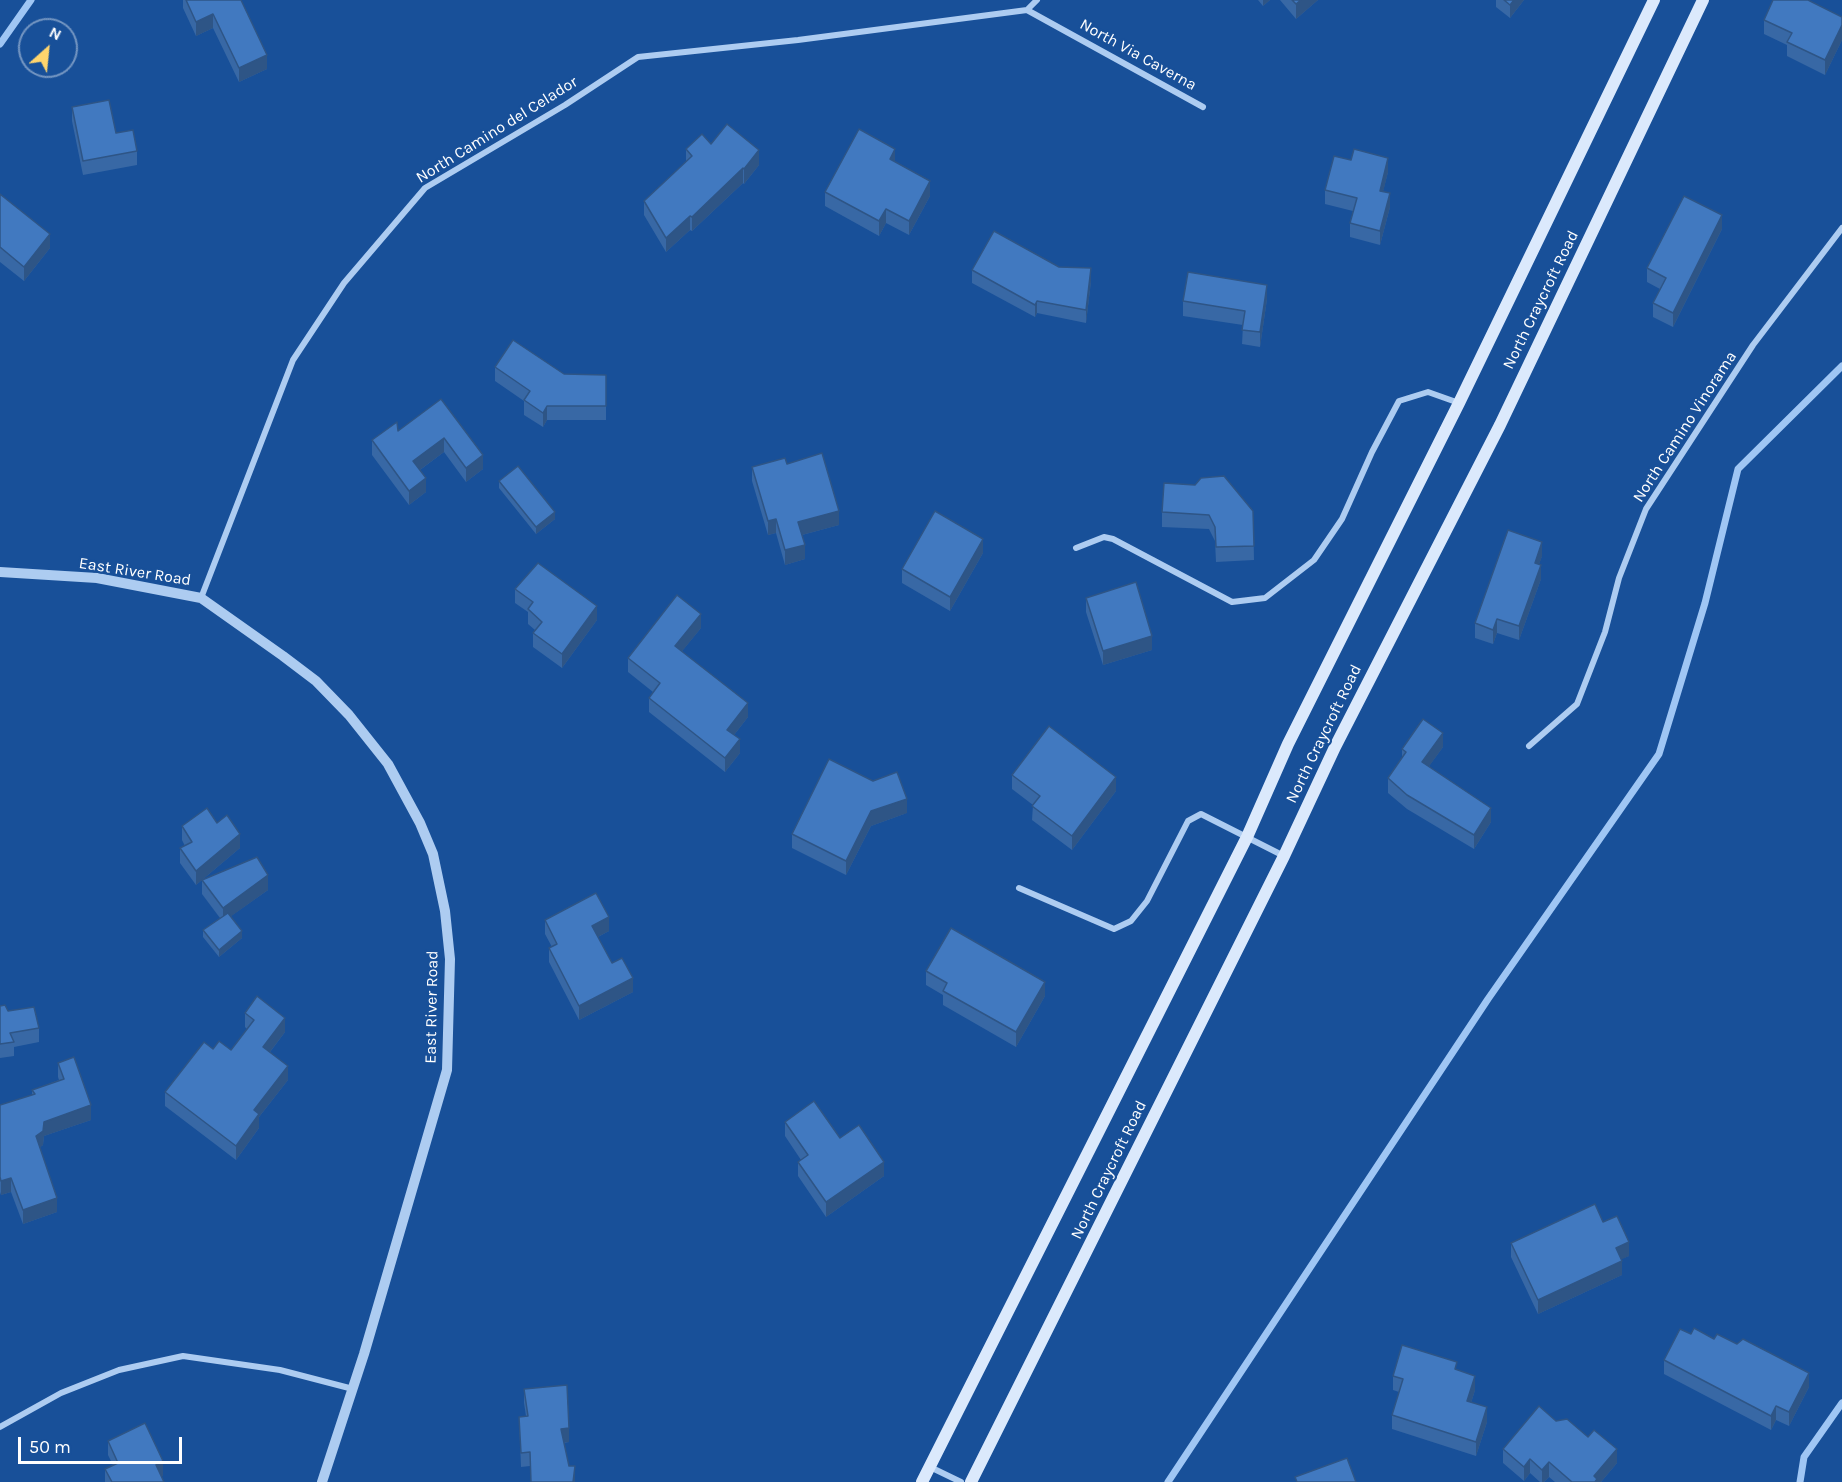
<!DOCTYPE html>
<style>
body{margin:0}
#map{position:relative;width:1842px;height:1482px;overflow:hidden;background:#185099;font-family:Karla,sans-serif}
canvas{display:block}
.north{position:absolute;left:18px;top:18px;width:60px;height:60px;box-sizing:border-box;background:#185099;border:2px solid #7496c2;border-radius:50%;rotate:27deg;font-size:16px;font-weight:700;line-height:24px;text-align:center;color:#fff}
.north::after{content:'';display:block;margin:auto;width:21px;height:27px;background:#ffd56d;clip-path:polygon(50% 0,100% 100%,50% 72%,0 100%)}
.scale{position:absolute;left:18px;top:1437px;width:164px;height:27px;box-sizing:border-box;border:3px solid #fff;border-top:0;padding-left:8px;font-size:18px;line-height:21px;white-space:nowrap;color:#fff;-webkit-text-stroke:4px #185099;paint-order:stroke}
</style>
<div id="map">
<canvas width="1842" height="1482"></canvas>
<div class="north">N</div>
<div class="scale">50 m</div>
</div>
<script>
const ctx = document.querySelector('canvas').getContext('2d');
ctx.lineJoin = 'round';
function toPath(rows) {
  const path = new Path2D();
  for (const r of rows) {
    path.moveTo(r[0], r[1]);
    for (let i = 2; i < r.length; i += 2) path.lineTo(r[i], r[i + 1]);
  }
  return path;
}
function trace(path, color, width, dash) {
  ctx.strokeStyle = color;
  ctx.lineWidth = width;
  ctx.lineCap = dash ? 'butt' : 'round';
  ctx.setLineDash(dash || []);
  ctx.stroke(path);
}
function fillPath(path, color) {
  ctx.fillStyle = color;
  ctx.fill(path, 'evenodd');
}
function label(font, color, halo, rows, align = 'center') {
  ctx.font = font + ' Karla,sans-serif';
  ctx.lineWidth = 4.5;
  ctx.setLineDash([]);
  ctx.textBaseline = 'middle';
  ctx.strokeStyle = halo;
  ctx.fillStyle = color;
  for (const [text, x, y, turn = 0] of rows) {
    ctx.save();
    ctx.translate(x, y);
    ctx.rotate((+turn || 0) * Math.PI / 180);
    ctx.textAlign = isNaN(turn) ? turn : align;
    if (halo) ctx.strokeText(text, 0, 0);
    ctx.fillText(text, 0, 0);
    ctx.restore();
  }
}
trace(toPath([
 [0,44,31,0],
 [1168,1482,1488,999,1659,754,1705,603,1738,469,1842,366],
 [1800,1482,1804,1457,1842,1403]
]), '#9fc6f4', 7);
trace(toPath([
 [1027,10,1203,107],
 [1076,548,1104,537,1113,539,1232,602,1265,598,1314,560,1342,519,1372,452,1399,401,1428,392,1459,403],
 [201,598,293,360,344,283,425,188,565,105,638,57,798,40,1027,10,1037,0],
 [1529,746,1577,704,1605,632,1619,578,1646,509,1753,345,1842,228],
 [1019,888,1114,929,1131,921,1147,901,1188,821,1201,814,1284,856],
 [0,1427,61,1393,119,1370,183,1356,280,1370,353,1389],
 [930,1467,961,1482]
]), '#adccf1', 6);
trace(toPath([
 [0,572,97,578,201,598,283,656,316,681,349,715,388,764,420,823,433,854,445,911,450,959,447,1070,364,1354,322,1482]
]), '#adccf1', 10);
trace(toPath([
 [922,1482,1247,837,1288,744,1459,403,1654,0],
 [971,1482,1284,856,1335,747,1500,425,1703,0]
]), '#dbe9fc', 12);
fillPath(toPath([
 [183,0,241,0,267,69,239,82,213,28,196,36,183,8],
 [1258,0,1270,0,1263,6],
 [1280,0,1318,0,1296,19],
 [1496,0,1524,0,1510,18,1496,7],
 [1813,3,1842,17,1842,40,1825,75,1787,56,1787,45,1764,34,1764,20],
 [72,107,137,151,137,165,83,175,72,121],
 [711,144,759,165,744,184,743,183,692,231,690,230,666,252,644,215,644,201,686,162,686,149],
 [895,162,930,196,909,235,886,223,879,236,825,206,825,192],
 [1388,172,1383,191,1390,207,1380,245,1350,237,1350,223,1353,211,1325,204,1325,190],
 [0,194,50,248,24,281,0,262],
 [1722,229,1673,327,1653,317,1653,303,1660,289,1647,282,1647,268],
 [1059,267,1091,281,1086,323,1037,313,1035,317,972,283,972,270],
 [1267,299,1260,347,1242,344,1243,325,1183,316,1183,301],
 [495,367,564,374,606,375,606,420,547,420,543,427,524,415,524,401,495,381],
 [441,399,483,469,466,482,444,452,420,470,426,492,409,505,372,455,372,440,398,431],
 [787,464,839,525,802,535,805,559,785,565,776,533,768,535,752,481,752,467],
 [499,481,555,519,536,534,499,488],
 [1253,511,1254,560,1216,562,1215,541,1209,529,1162,527,1162,512],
 [983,553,950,611,902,583,902,569],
 [1542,556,1539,564,1541,579,1519,640,1497,633,1493,644,1475,638,1475,623],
 [515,589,597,620,562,668,533,647,533,633,535,630,528,624,528,612,515,603],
 [1086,598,1152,650,1103,665,1086,612],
 [701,628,682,651,748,717,734,735,740,753,725,772,649,712,649,698,653,692,628,672,628,658],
 [1443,747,1429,766,1491,822,1474,849,1407,809,1388,793,1388,778,1402,758,1402,749],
 [1012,775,1116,791,1072,850,1032,820,1033,805,1012,789],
 [907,813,871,826,846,875,792,848,792,834],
 [217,823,240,848,196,885,180,863,180,848,185,846,182,840,182,826],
 [202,880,268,890,231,916,242,938,219,957,203,937,203,930,220,918,202,894],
 [545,920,609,931,598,937,612,963,633,992,579,1020,549,962,549,948,552,947,545,934],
 [926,971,1045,996,1016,1047,943,1005,943,995,926,985],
 [0,1006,8,1011,39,1028,39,1042,14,1047,14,1056,0,1058],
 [245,1013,285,1032,270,1052,288,1080,259,1117,259,1128,236,1160,165,1106,165,1092,213,1049,231,1050,247,1029,245,1027],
 [58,1063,91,1120,44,1136,43,1145,40,1147,57,1212,23,1224,11,1192,1,1195,0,1192,0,1105,32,1095,32,1090,59,1080,58,1077],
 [785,1122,840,1138,884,1176,826,1217,798,1176,798,1162,801,1160,785,1136],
 [1603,1222,1629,1256,1621,1259,1622,1275,1538,1314,1511,1257,1511,1243],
 [1691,1334,1809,1387,1789,1426,1776,1420,1771,1430,1664,1374,1664,1360],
 [1457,1370,1475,1390,1471,1403,1487,1422,1476,1456,1392,1429,1392,1415,1399,1392,1393,1390,1393,1376],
 [524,1389,569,1442,564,1443,569,1466,575,1466,575,1482,531,1482,530,1466,521,1467,519,1417,526,1416,524,1403],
 [1556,1421,1617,1463,1601,1482,1555,1482,1549,1477,1544,1482,1540,1482,1530,1473,1524,1481,1503,1463,1503,1449],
 [108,1441,163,1476,161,1476,164,1482,105,1482,105,1469,113,1465,108,1455]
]), '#3868a5');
fillPath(toPath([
 [1263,0,1270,0,1263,6],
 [1301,0,1318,0,1296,19,1296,4],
 [1514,0,1524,0,1510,18,1510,5],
 [213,14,213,28,196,36,196,22],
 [1842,25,1842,40,1825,75,1825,60],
 [267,55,267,69,239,82,239,68],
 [895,149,895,163,890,159],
 [759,150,759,165,744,184,744,169],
 [1388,158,1388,172,1380,205,1380,191],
 [743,168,743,183,692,231,692,217],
 [930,181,930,196,909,235,909,221],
 [1390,193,1390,207,1380,245,1380,231],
 [886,209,886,223,879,236,879,221],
 [1722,215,1722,229,1673,327,1673,313],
 [690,216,690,230,666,252,666,238],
 [50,234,50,248,24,281,24,267],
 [1091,268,1091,281,1086,323,1086,310],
 [1267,285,1267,299,1260,347,1260,332],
 [1037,301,1037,313,1035,317,1035,305],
 [547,406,547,420,543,427,543,413],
 [444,438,444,452,413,475,413,461],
 [483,455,483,469,466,482,466,468],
 [426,478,426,492,409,505,409,491],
 [839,511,839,525,798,536,798,522],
 [555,512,555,519,536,534,536,527],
 [776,519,776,533,768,535,768,521],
 [983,539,983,553,950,611,950,597],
 [1542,542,1542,556,1535,577,1535,563],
 [805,545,805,559,785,565,785,550],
 [1541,565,1541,579,1519,640,1519,626],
 [597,606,597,620,562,668,562,654],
 [701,614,701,628,675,660,675,646],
 [1497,619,1497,633,1493,644,1493,630],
 [1152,636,1152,650,1103,665,1103,651],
 [748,703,748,717,727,744,727,730],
 [1443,733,1443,747,1422,776,1422,762],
 [740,739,740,753,725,772,725,758],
 [1116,777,1116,791,1072,850,1072,836],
 [907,799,907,813,871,826,846,875,846,861,871,811],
 [1491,808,1491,822,1474,849,1474,835],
 [240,834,240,848,196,885,196,871],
 [268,875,268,890,223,922,223,908],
 [609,917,609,931,592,940,592,926],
 [242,931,242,938,219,957,219,950],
 [633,978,633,992,579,1020,579,1006],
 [1045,982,1045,996,1016,1047,1016,1032],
 [285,1018,285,1032,263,1061,263,1047],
 [288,1066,288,1080,259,1117,259,1128,236,1160,236,1146,254,1110],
 [91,1105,91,1120,44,1136,43,1145,36,1151,36,1136,44,1122],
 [884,1162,884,1176,826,1217,826,1202],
 [11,1178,11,1192,1,1195,1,1181],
 [57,1198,57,1212,23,1224,23,1210],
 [1629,1242,1629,1256,1616,1262,1616,1248],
 [1622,1261,1622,1275,1538,1314,1538,1300],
 [1809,1373,1809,1387,1789,1426,1789,1412],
 [1475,1376,1475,1390,1467,1416,1467,1401],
 [1776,1406,1776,1420,1771,1430,1771,1416],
 [1487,1407,1487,1422,1476,1456,1476,1442],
 [569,1428,569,1442,561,1443,561,1429],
 [1617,1449,1617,1463,1601,1482,1594,1482,1594,1476],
 [1530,1459,1530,1473,1524,1481,1524,1467],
 [163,1461,163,1476,156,1479,156,1465],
 [1549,1462,1549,1477,1544,1482,1542,1482,1542,1470],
 [575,1466,575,1482,573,1482]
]), '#2e5586');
const building = toPath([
 [186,0,241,0,267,55,239,68,213,14,196,22,186,0],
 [1292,0,1301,0,1296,4,1292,0],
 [1504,0,1514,0,1510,5,1504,0],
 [1773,0,1808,0,1842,17,1842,25,1825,60,1787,42,1792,33,1764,20,1773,0],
 [109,100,116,133,133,130,137,151,83,161,72,107,109,100],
 [727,124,759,150,744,169,743,168,692,217,690,216,666,238,644,201,692,156,686,149,702,134,711,144,727,124],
 [859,129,895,149,890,159,930,181,909,221,886,209,879,221,825,192,859,129],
 [1354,149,1388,158,1380,191,1390,193,1380,231,1350,223,1357,198,1325,190,1334,156,1351,160,1354,149],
 [0,194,50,234,24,267,0,247,0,194],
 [1684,196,1722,215,1673,313,1653,303,1666,278,1647,268,1684,196],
 [994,231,1059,267,1091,268,1086,310,1037,301,1035,305,972,270,994,231],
 [1188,272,1267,285,1260,332,1242,330,1245,311,1183,301,1188,272],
 [513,340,564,374,606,375,606,406,547,406,543,413,524,400,530,391,495,367,513,340],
 [441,399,483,455,466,468,444,438,413,461,426,478,409,491,372,440,397,422,398,431,441,399],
 [822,453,839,511,798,522,805,545,785,550,776,519,768,521,752,467,785,458,787,464,822,453],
 [518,466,555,512,536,527,499,481,518,466],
 [1224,476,1253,511,1254,546,1216,547,1215,527,1209,515,1162,512,1164,483,1195,485,1201,478,1224,476],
 [935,511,983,539,950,597,902,569,935,511],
 [1508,530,1542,542,1535,563,1541,565,1519,626,1497,619,1493,630,1475,623,1508,530],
 [538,563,597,606,562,654,533,633,542,622,528,609,533,602,515,589,538,563],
 [1136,582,1152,636,1103,651,1086,598,1136,582],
 [677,595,701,614,675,646,748,703,727,730,740,739,725,758,649,698,660,683,628,658,677,595],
 [1423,719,1443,733,1422,762,1491,808,1474,835,1407,795,1388,778,1406,752,1402,749,1423,719],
 [1049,726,1116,777,1072,836,1032,806,1040,796,1012,775,1049,726],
 [829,759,873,781,897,772,907,799,871,811,846,861,792,834,829,759],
 [207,808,217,823,227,815,240,834,196,871,180,848,192,842,182,826,207,808],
 [257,857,268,875,223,908,202,880,257,857],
 [596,893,609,917,592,926,612,963,622,958,633,978,579,1006,549,948,557,944,545,920,596,893],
 [228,913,242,931,219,950,203,930,228,913],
 [951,928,1045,982,1016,1032,943,991,947,983,926,971,951,928],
 [257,996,285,1018,263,1047,288,1066,254,1110,259,1114,236,1146,165,1092,204,1042,213,1049,219,1041,231,1050,254,1020,245,1013,257,996],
 [5,1005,8,1011,34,1007,39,1028,10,1033,14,1042,0,1044,0,1006,5,1005],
 [74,1057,91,1105,44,1122,43,1131,36,1136,57,1198,23,1210,11,1178,1,1181,0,1177,0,1105,35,1094,32,1090,64,1079,58,1063,74,1057],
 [814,1101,840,1138,859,1125,884,1162,826,1202,798,1162,808,1155,785,1122,814,1101],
 [1595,1204,1603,1222,1617,1216,1629,1242,1616,1248,1622,1261,1538,1300,1511,1243,1595,1204],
 [1694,1328,1714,1339,1717,1334,1737,1344,1743,1339,1809,1373,1789,1412,1776,1406,1771,1416,1664,1360,1680,1329,1691,1334,1694,1328],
 [1402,1345,1457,1362,1455,1369,1475,1376,1467,1401,1487,1407,1476,1442,1392,1415,1403,1379,1393,1376,1402,1345],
 [567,1385,569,1428,561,1429,569,1466,575,1466,573,1482,531,1482,530,1452,521,1453,519,1417,528,1416,524,1389,567,1385],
 [1539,1406,1556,1421,1567,1419,1588,1437,1594,1430,1617,1449,1594,1476,1597,1479,1595,1482,1572,1482,1549,1462,1542,1470,1530,1459,1524,1467,1503,1449,1539,1406],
 [145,1423,163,1461,156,1465,164,1482,112,1482,105,1469,118,1463,108,1441,145,1423],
 [1347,1458,1356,1482,1297,1482,1295,1477,1347,1458]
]);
fillPath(building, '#4179c0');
trace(building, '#2e5586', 1.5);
label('16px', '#fff', '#185099', [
 ["North Via Caverna",1138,55,29],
 ["North Camino del Celador",497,130,-32],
 ["North Craycroft Road",1541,300,-64],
 ["North Camino Vinorama",1685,427,-57],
 ["East River Road",135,572,9],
 ["North Craycroft Road",1324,734,-64],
 ["East River Road",432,1007,-89],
 ["North Craycroft Road",1109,1170,-64]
]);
</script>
